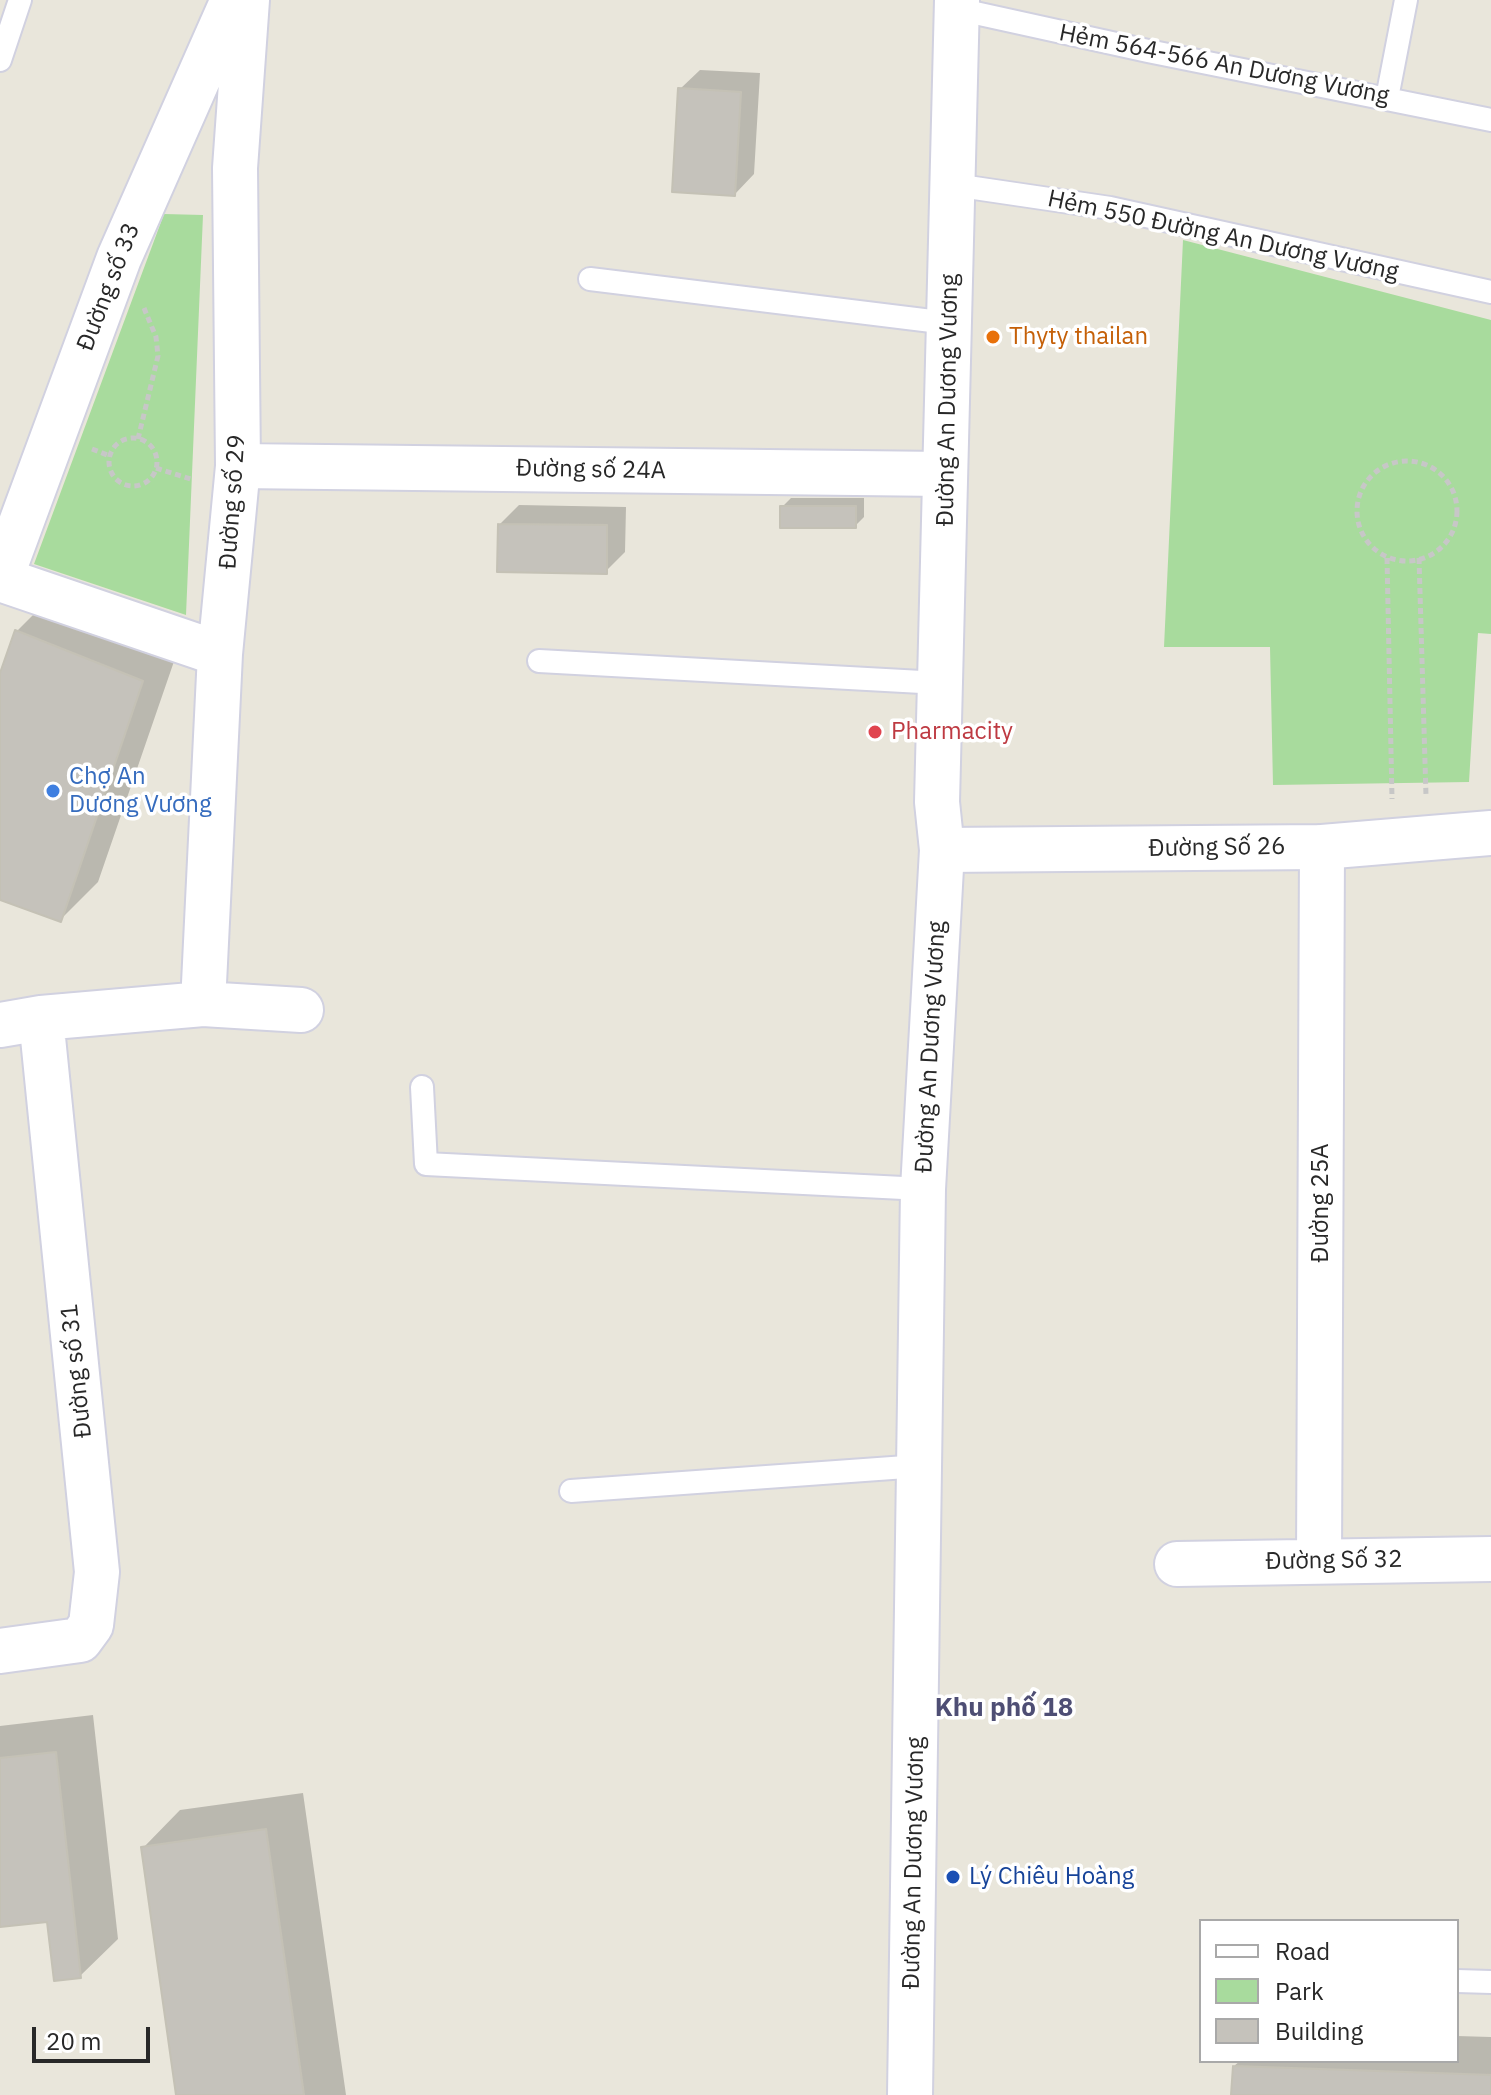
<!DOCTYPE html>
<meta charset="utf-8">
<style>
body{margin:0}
#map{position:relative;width:1491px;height:2095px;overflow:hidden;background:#e9e6db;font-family:"IBM Plex Sans",sans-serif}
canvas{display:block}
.legend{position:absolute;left:1199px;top:1919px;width:260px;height:144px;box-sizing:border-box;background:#fff;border:2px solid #a9a9a9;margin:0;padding:10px 14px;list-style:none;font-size:24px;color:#282828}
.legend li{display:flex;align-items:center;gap:16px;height:40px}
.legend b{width:40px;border:2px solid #a9a9a9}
.scale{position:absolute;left:32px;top:2027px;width:118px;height:36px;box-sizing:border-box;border:4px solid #282828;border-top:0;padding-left:10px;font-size:24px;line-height:28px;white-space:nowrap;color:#282828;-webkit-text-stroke:6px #fff;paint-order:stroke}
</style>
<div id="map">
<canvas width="1491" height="2095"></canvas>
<ul class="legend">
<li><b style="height:10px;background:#fff"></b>Road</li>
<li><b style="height:22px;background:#a8db9d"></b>Park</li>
<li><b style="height:22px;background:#c5c2bb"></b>Building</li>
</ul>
<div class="scale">20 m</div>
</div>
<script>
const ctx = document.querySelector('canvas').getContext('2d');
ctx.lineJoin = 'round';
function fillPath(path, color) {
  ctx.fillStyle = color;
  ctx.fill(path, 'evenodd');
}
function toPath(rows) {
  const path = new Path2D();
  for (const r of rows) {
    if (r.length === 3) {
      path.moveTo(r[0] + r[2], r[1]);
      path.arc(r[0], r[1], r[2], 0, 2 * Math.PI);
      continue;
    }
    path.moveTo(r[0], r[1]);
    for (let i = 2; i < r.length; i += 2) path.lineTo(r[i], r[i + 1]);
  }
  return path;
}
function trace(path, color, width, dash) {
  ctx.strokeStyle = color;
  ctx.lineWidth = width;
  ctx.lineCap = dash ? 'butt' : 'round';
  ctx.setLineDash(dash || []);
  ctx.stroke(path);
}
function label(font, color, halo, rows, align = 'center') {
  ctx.font = font + ' "IBM Plex Sans",sans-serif';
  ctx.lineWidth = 7;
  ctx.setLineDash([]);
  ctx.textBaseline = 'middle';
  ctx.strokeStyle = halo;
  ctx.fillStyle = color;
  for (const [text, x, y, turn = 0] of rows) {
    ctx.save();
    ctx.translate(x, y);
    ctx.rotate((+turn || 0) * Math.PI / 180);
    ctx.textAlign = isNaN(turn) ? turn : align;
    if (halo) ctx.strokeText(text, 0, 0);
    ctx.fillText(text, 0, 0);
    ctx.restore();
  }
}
fillPath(toPath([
 [164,214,203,215,186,615,34,564],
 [1183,240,1491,320,1491,634,1478,633,1469,782,1273,785,1270,647,1164,647]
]), '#a8db9d');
fillPath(toPath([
 [700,70,760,73,754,174,735,194,680,89],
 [791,498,864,498,864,517,855,526,782,507],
 [519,505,626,507,625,552,606,571,500,524],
 [54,594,180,644,98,882,61,919,0,898,0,679,17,631],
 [93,1715,118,1939,80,1976,49,1919,0,1925,0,1726],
 [303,1793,346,2095,178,2095,143,1848,180,1810],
 [1457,2036,1491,2037,1491,2095,1233,2095,1234,2066,1240,2061,1457,2061]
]), '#0003');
const building = toPath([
 [678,88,741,92,735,196,672,192,678,88],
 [780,506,856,506,856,528,780,528,780,506],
 [498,524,607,525,607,574,497,572,498,524],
 [15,630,143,681,61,922,0,900,0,673,15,630],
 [56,1752,81,1978,54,1981,47,1922,0,1927,0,1758,56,1752],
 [266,1829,304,2095,176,2095,141,1847,266,1829],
 [1233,2066,1491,2075,1491,2095,1231,2095,1233,2066]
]);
fillPath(building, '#c5c2bb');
trace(building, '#c4c1b5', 2);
const service = toPath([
 [957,9,1148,51,1491,120],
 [0,60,20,0],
 [1387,98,1406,0],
 [954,185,1110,208,1491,292],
 [590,279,948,323],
 [539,661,940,683],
 [422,1087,426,1164,923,1189],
 [571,1491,920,1466],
 [1457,1981,1491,1982]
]);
const minor = toPath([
 [238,466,944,474],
 [0,579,220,654],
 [0,580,119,258,233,0],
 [203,1004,301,1010],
 [0,1025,41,1018,203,1004,220,654,238,466,235,168,247,0],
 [1319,1560,1322,847],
 [1177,1564,1491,1559],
 [0,1651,80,1640,91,1625,97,1572,41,1018]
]);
const tertiary = toPath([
 [942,850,1322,847,1491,833]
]);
const secondary = toPath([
 [910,2095,923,1189,942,850,937,802,957,0]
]);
trace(service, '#d1d1e0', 26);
trace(minor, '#d1d1e0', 48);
trace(tertiary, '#d1d1e0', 48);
trace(secondary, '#d1d1e0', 48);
trace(toPath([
 [133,462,24],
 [138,439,158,356,156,337,144,308],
 [92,449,110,456],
 [1407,511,50],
 [156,468,194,480],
 [1387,558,1392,799],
 [1419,558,1426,796]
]), '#c7c7c7', 5, [6, 4]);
trace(service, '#fff', 22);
trace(minor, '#fff', 44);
trace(tertiary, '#fff', 44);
trace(secondary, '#fff', 44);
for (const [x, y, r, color] of [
 [993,337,8,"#e8710a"],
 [875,732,8,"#e0444e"],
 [53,791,8,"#3f7fe0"],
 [953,1877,8,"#1a4fb4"]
]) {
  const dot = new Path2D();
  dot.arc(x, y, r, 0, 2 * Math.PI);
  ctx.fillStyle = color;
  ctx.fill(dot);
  trace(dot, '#fff', 3);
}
label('24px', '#282828', '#fff', [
 ["Hẻm 564-566 An Dương Vương",1224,65,11],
 ["Hẻm 550 Đường An Dương Vương",1223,236,12],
 ["Đường số 33",109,287,-69],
 ["Đường An Dương Vương",948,400,-89],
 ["Đường số 24A",591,470,1],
 ["Đường số 29",233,502,-86],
 ["Đường Số 26",1217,848,-1],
 ["Đường An Dương Vương",931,1047,-87],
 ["Đường 25A",1321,1203,-90],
 ["Đường số 31",77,1371,-96],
 ["Đường Số 32",1334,1561,-1],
 ["Đường An Dương Vương",914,1863,-89]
]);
label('24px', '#c56008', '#fff', [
 ["Thyty thailan",1009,337]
], 'left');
label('24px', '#be3a42', '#fff', [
 ["Pharmacity",891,732]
], 'left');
label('24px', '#366cbe', '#fff', [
 ["Chợ An",69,777],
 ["Dương Vương",69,805]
], 'left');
label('24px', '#164399', '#fff', [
 ["Lý Chiêu Hoàng",969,1877]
], 'left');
label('bold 26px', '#4e4e74', '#fff', [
 ["Khu phố 18",1004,1708]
]);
</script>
